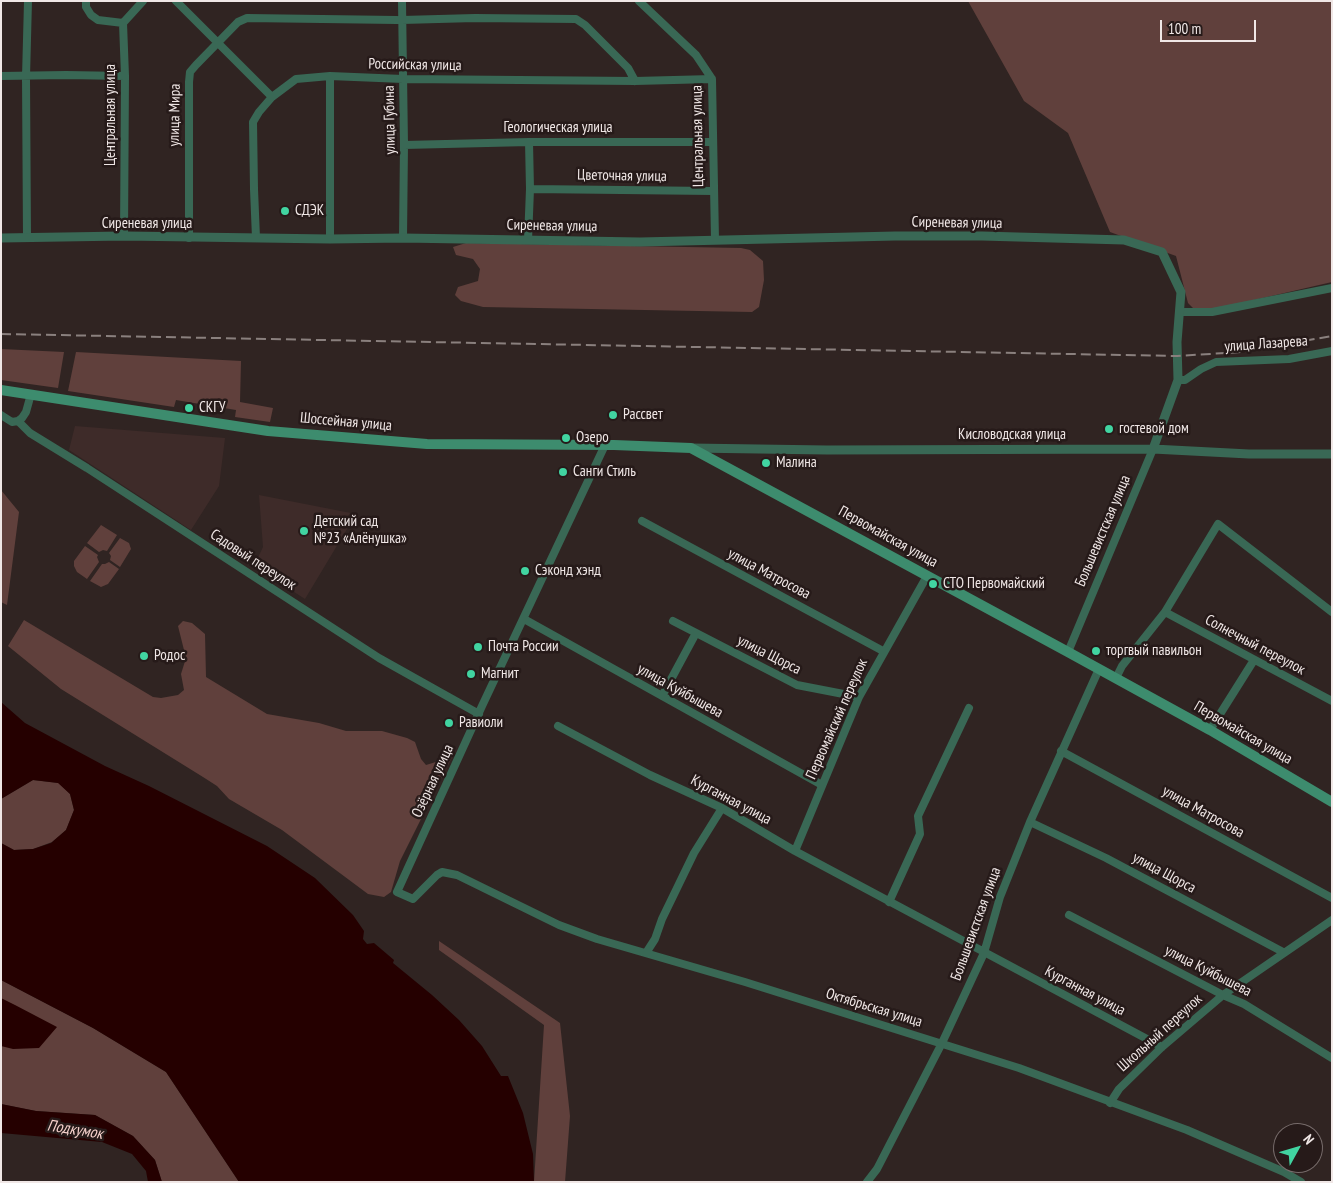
<!DOCTYPE html>
<meta charset="utf-8">
<style>
body{margin:0}
#map{position:relative;width:1333px;height:1183px;overflow:hidden;background:#302422;font-family:"PT Sans Narrow",sans-serif}
canvas{display:block}
.frame{position:absolute;inset:0;border:2px solid #f0e7e6;pointer-events:none}
.north{position:absolute;left:1273px;top:1123px;width:50px;height:50px;box-sizing:border-box;background:#261a19;border:1px solid #776c6b;border-radius:50%;rotate:51deg;font-size:14px;font-weight:700;line-height:20px;text-align:center;color:#f0e7e6}
.north::after{content:'';display:block;margin:auto;width:18px;height:22px;background:#41d4a1;clip-path:polygon(50% 0,100% 100%,50% 72%,0 100%)}
.scale{position:absolute;left:1160px;top:20px;width:96px;height:22px;box-sizing:border-box;border:2px solid #f0e7e6;border-top:0;padding-left:6px;font-size:15px;line-height:18px;white-space:nowrap;color:#f0e7e6;-webkit-text-stroke:4px #261a19;paint-order:stroke}
</style>
<div id="map">
<canvas width="1333" height="1183"></canvas>
<div class="frame"></div>
<div class="north">N</div>
<div class="scale">100 m</div>
</div>
<script>
const ctx = document.querySelector('canvas').getContext('2d');
ctx.lineJoin = 'round';
function fillPath(path, color) {
  ctx.fillStyle = color;
  ctx.fill(path, 'evenodd');
}
function toPath(rows) {
  const path = new Path2D();
  for (const r of rows) {
    path.moveTo(r[0], r[1]);
    for (let i = 2; i < r.length; i += 2) path.lineTo(r[i], r[i + 1]);
  }
  return path;
}
function trace(path, color, width, dash) {
  ctx.strokeStyle = color;
  ctx.lineWidth = width;
  ctx.lineCap = dash ? 'butt' : 'round';
  ctx.setLineDash(dash || []);
  ctx.stroke(path);
}
function label(font, color, halo, rows, align = 'center') {
  ctx.font = font + ' "PT Sans Narrow",sans-serif';
  ctx.lineWidth = 5;
  ctx.setLineDash([]);
  ctx.textBaseline = 'middle';
  ctx.strokeStyle = halo;
  ctx.fillStyle = color;
  for (const [text, x, y, turn = 0] of rows) {
    ctx.save();
    ctx.translate(x, y);
    ctx.rotate((+turn || 0) * Math.PI / 180);
    ctx.textAlign = isNaN(turn) ? turn : align;
    if (halo) ctx.strokeText(text, 0, 0);
    ctx.fillText(text, 0, 0);
    ctx.restore();
  }
}
fillPath(toPath([
 [75,426,225,438,219,486,191,530,69,450],
 [259,495,356,514,305,599,254,566,263,547]
]), '#3e2b29');
fillPath(toPath([
 [968,1,1332,1,1332,282,1211,310,1193,308,1188,303,1176,256,1110,232,1068,133,1024,101],
 [466,243,741,248,750,250,763,261,764,280,759,307,752,312,483,307,461,301,455,295,458,287,478,281,480,269,473,259,456,255,453,247],
 [1,349,64,352,58,388,1,380],
 [76,352,241,361,240,402,273,408,270,422,235,417,236,410,176,400,174,407,68,391],
 [1,490,19,512,7,605,1,602],
 [101,525,117,535,107,551,103,550,99,552,87,543],
 [120,538,129,543,131,549,120,567,110,560,111,556,109,553],
 [85,546,98,555,97,557,99,562,87,579,77,572,74,566,74,561],
 [109,562,119,569,108,584,101,587,90,581,102,564,105,564],
 [24,620,153,697,161,698,178,695,184,690,181,674,186,658,178,626,183,621,192,623,205,634,206,677,267,714,319,723,346,731,382,731,407,738,415,742,421,759,426,765,452,757,400,861,391,892,384,897,368,894,282,830,229,799,217,786,203,777,61,689,8,646],
 [33,780,59,783,70,794,74,810,66,830,52,842,33,849,14,850,1,843,1,799],
 [439,941,560,1023,570,1116,565,1182,534,1182,544,1025,439,950],
 [1,980,93,1028,166,1072,239,1182,162,1182,155,1160,133,1136,95,1115,36,1111,1,1104]
]), '#60403c');
fillPath(toPath([
 [1,702,25,723,105,766,149,786,267,846,315,878,353,915,364,931,363,939,367,944,374,943,394,960,393,963,432,995,459,1020,482,1046,501,1076,508,1076,523,1113,533,1154,534,1182,239,1182,166,1072,93,1028,1,980,1,843,14,850,33,849,51,843,66,830,74,810,70,794,58,783,33,780,1,799],
 [1,998,15,1005,57,1027,39,1048,13,1049,1,1046],
 [1,1104,36,1111,95,1115,133,1136,155,1160,162,1182,148,1182,146,1171,132,1154,102,1142,1,1133]
]), '#250000');
trace(toPath([
 [86,1,86,7,91,15,98,20,123,23],
 [176,1,272,97],
 [402,1,404,145,403,238],
 [639,1,696,55,712,79,715,240],
 [402,20,475,18,576,19,585,25,628,68,635,81],
 [1,76,66,75,125,76],
 [404,145,529,142,712,142],
 [530,189,713,191],
 [124,236,125,76,123,23,143,1],
 [27,238,26,77,28,1],
 [189,238,189,82,190,72,196,65,238,22,247,18,397,20],
 [256,238,254,189,253,122,259,112,272,97,296,79,330,76,403,79,635,81,712,79],
 [330,239,330,76],
 [528,240,530,189,529,142],
 [1179,312,1212,312,1332,288],
 [1178,380,1185,380,1201,369,1216,362,1289,359,1332,351],
 [1,415,12,422,18,421,22,418,26,412,31,394],
 [18,421,30,433,87,468,379,658,479,714],
 [605,445,482,706,397,892,413,899,437,875,442,872,457,875,559,925,597,939,745,982,1019,1068,1187,1130,1284,1172,1301,1182],
 [642,521,883,651],
 [1165,612,1332,701],
 [524,619,822,785],
 [673,621,797,685,859,697],
 [1068,652,1153,449],
 [1116,678,1122,666,1165,612,1218,524,1332,612],
 [662,696,696,633],
 [558,726,650,775,722,808,795,851,1162,1047],
 [1210,730,1254,660],
 [1061,751,1332,898],
 [1030,822,1106,858,1283,952],
 [795,851,859,697,927,576],
 [889,902,920,834,918,816,969,708],
 [1069,915,1223,995,1244,1004,1332,1058],
 [646,953,655,939,662,919,694,853,722,808],
 [1110,1103,1119,1089,1162,1047,1223,995,1332,920],
 [867,1182,877,1169,942,1043,984,953,1000,897,1030,822,1099,669]
]), '#396855', 8);
trace(toPath([
 [1,238,124,236,330,239,403,238,640,242,895,236,982,236,1124,240,1162,252,1181,292,1177,342,1178,380,1153,449],
 [691,448,827,450,1153,449,1249,454,1332,454]
]), '#396855', 9);
trace(toPath([
 [1,390,268,431,427,444,614,445,691,448,1068,652,1210,730,1332,802]
]), '#3d8c6e', 10);
trace(toPath([
 [1,334,1177,356,1242,352,1332,336]
]), '#8a807e', 2, [10, 5]);
for (const [x, y, r, color] of [
 [285,211,5,"#41d4a1"],
 [189,408,5,"#41d4a1"],
 [613,415,5,"#41d4a1"],
 [1109,429,5,"#41d4a1"],
 [566,438,5,"#41d4a1"],
 [766,463,5,"#41d4a1"],
 [563,472,5,"#41d4a1"],
 [304,531,5,"#41d4a1"],
 [525,571,5,"#41d4a1"],
 [933,584,5,"#41d4a1"],
 [478,647,5,"#41d4a1"],
 [1096,651,5,"#41d4a1"],
 [144,656,5,"#41d4a1"],
 [471,674,5,"#41d4a1"],
 [449,723,5,"#41d4a1"]
]) {
  const dot = new Path2D();
  dot.arc(x, y, r, 0, 2 * Math.PI);
  ctx.fillStyle = color;
  ctx.fill(dot);
  trace(dot, '#261a19', 2);
}
label('15px', '#f0e7e6', '#261a19', [
 ["Российская улица",415,65,1],
 ["Центральная улица",111,115,-90],
 ["улица Мира",175,115,-89],
 ["улица Губина",390,120,-91],
 ["Геологическая улица",558,128],
 ["Центральная улица",698,136,-91],
 ["Цветочная улица",622,176,1],
 ["Сиреневая улица",957,223,1],
 ["Сиреневая улица",147,224],
 ["Сиреневая улица",552,226,1],
 ["улица Лазарева",1266,344,-4],
 ["Шоссейная улица",346,422,5],
 ["Кисловодская улица",1012,435],
 ["Большевистская улица",1103,531,-67],
 ["Первомайская улица",888,537,29],
 ["Садовый переулок",253,560,33],
 ["улица Матросова",769,574,28],
 ["Солнечный переулок",1255,645,28],
 ["улица Щорса",769,655,27],
 ["улица Куйбышева",680,691,29],
 ["Первомайский переулок",837,719,-66],
 ["Первомайская улица",1243,733,30],
 ["Озёрная улица",433,781,-65],
 ["Курганная улица",731,800,28],
 ["улица Матросова",1203,812,29],
 ["улица Щорса",1164,873,28],
 ["Большевистская улица",976,924,-70],
 ["улица Куйбышева",1208,971,27],
 ["Курганная улица",1085,991,28],
 ["Октябрьская улица",874,1008,17],
 ["Школьный переулок",1160,1033,-42]
]);
label('15px', '#f0e7e6', '#261a19', [
 ["СДЭК",295,211],
 ["СКГУ",199,408],
 ["Рассвет",623,415],
 ["гостевой дом",1119,429],
 ["Озеро",576,438],
 ["Малина",776,463],
 ["Санги Стиль",573,472],
 ["Детский сад",314,522],
 ["№23 «Алёнушка»",314,539],
 ["Сэконд хэнд",535,571],
 ["СТО Первомайский",943,584],
 ["Почта России",488,647],
 ["торгвый павильон",1106,651],
 ["Родос",154,656],
 ["Магнит",481,674],
 ["Равиоли",459,723]
], 'left');
label('italic 16px', '#f7d2cd', '#261a19', [
 ["Подкумок",75,1130,9]
]);
</script>
